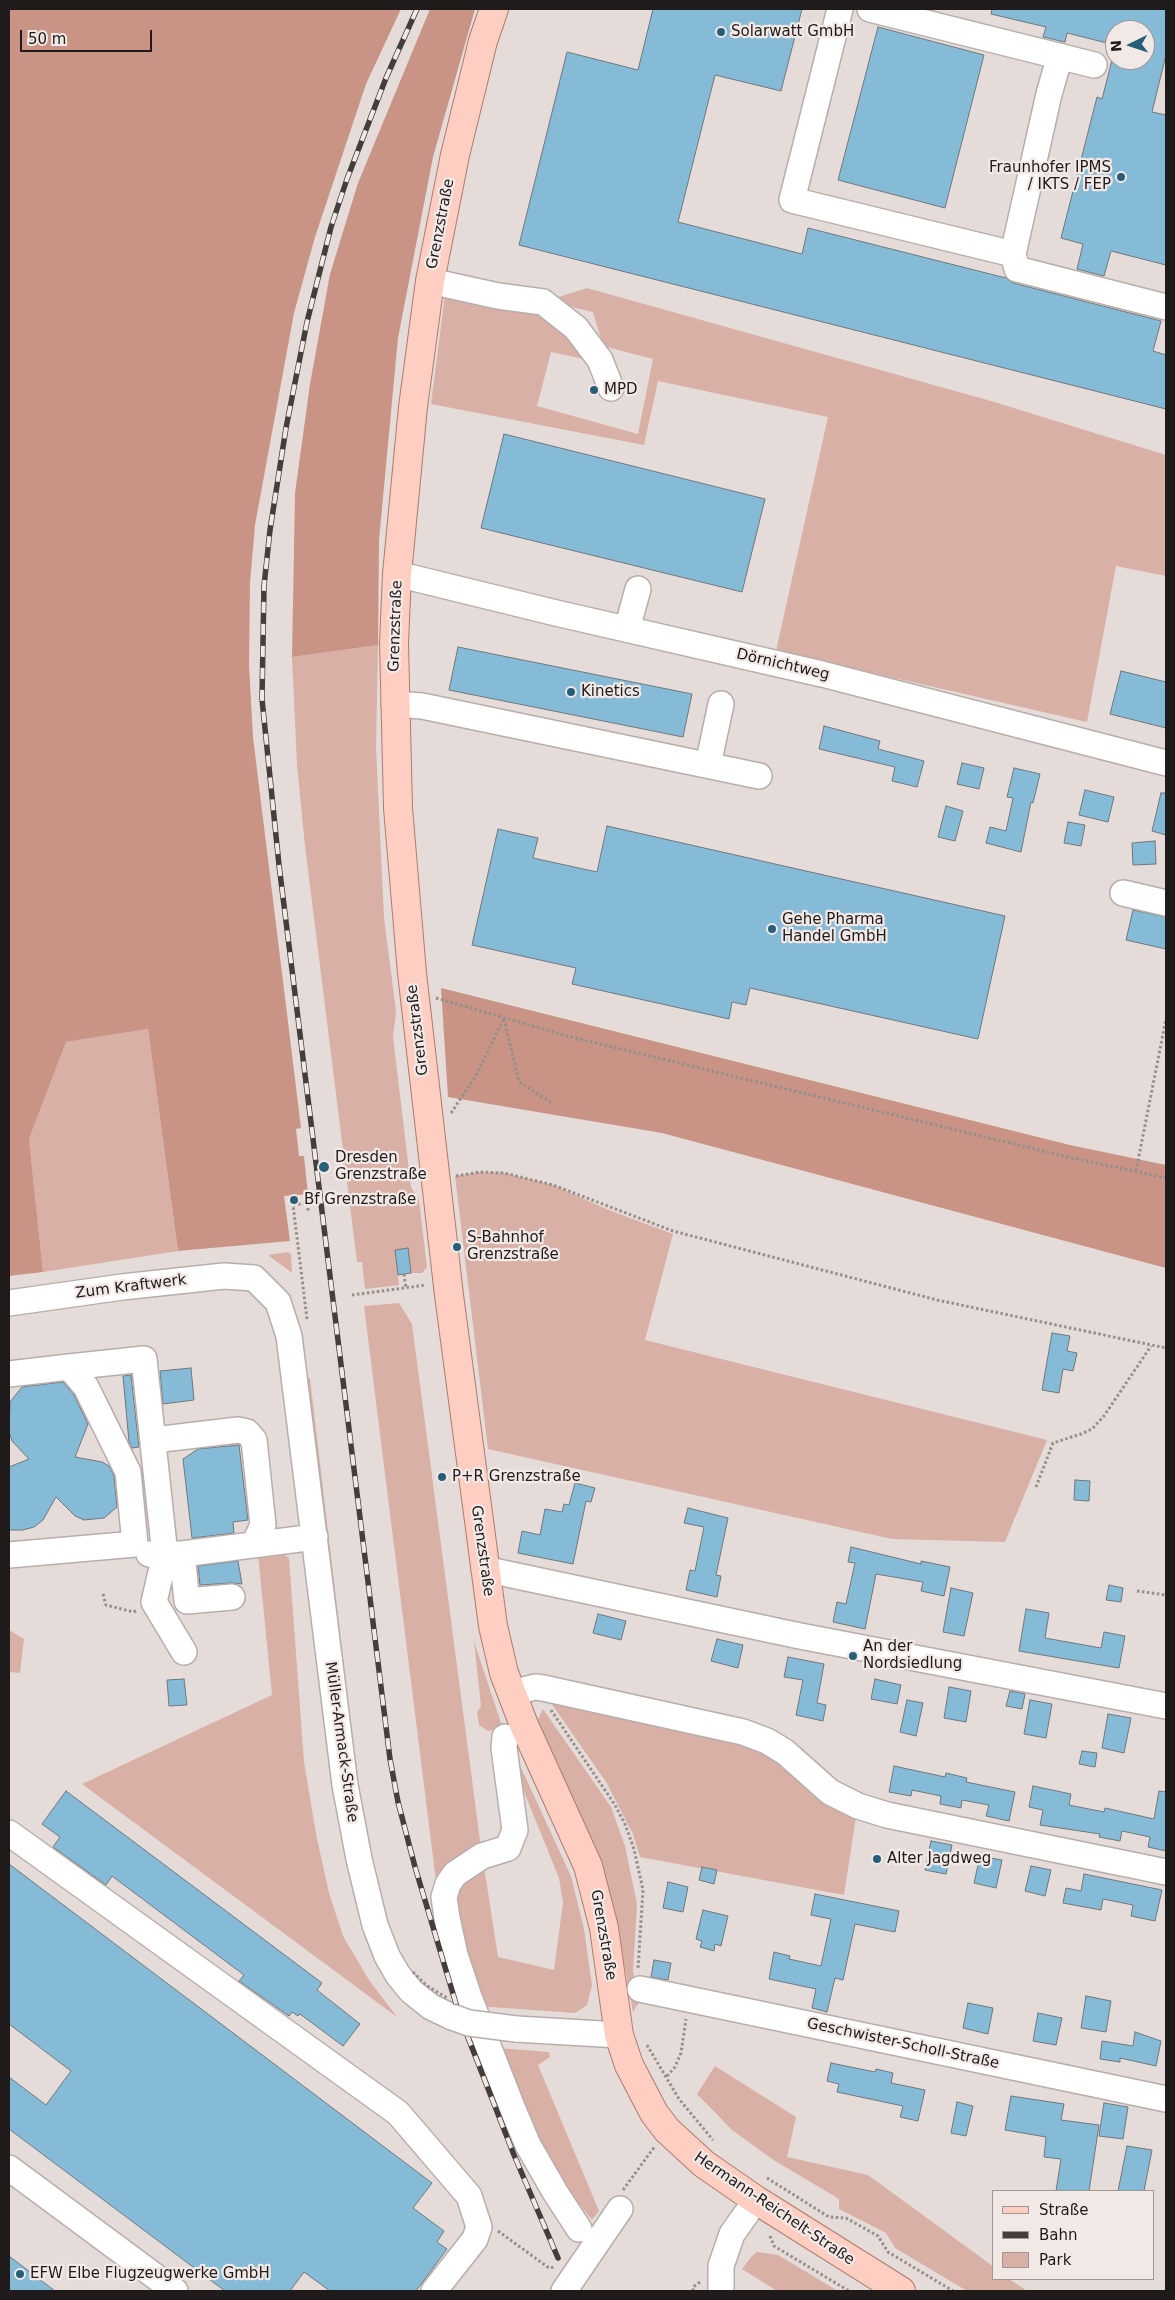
<!DOCTYPE html>
<meta charset="utf-8">
<style>
body{margin:0}
#map{position:relative;width:1175px;height:2300px;overflow:hidden;background:#e5dcd9;font-family:"DejaVu Sans",sans-serif}
canvas{display:block}
.frame{position:absolute;inset:0;border:10px solid #1f1b1a;pointer-events:none}
.legend{position:absolute;left:992px;top:2190px;width:162px;height:90px;box-sizing:border-box;background:#f2e9e6;border:1px solid #9e9794;margin:0;padding:6px 9px;list-style:none;font-size:15px;color:#1f1b1a}
.legend li{display:flex;align-items:center;gap:10px;height:25px}
.legend b{width:25px;border:1px solid #9e9794}
.north{position:absolute;left:1105px;top:20px;width:50px;height:50px;box-sizing:border-box;background:#f2e9e6;border:1px solid #9e9794;border-radius:50%;rotate:266deg;font-size:14px;font-weight:700;line-height:20px;text-align:center;color:#1f1b1a}
.north::after{content:'';display:block;margin:auto;width:18px;height:22px;background:#275f79;clip-path:polygon(50% 0,100% 100%,50% 72%,0 100%)}
.scale{position:absolute;left:20px;top:30px;width:132px;height:22px;box-sizing:border-box;border:2px solid #1f1b1a;border-top:0;padding-left:6px;font-size:15px;line-height:18px;white-space:nowrap;color:#1f1b1a;-webkit-text-stroke:4px #f2e9e6;paint-order:stroke}
</style>
<div id="map">
<canvas width="1175" height="2300"></canvas>
<div class="frame"></div>
<ul class="legend">
<li><b style="height:6px;background:#fdcec1"></b>Straße</li>
<li><b style="height:6px;background:#433e3c"></b>Bahn</li>
<li><b style="height:14px;background:#d9b0a5"></b>Park</li>
</ul>
<div class="north">N</div>
<div class="scale">50 m</div>
</div>
<script>
const ctx = document.querySelector('canvas').getContext('2d');
ctx.lineJoin = 'round';
function fillPath(path, color) {
  ctx.fillStyle = color;
  ctx.fill(path, 'evenodd');
}
function toPath(rows) {
  const path = new Path2D();
  for (const r of rows) {
    path.moveTo(r[0], r[1]);
    for (let i = 2; i < r.length; i += 2) path.lineTo(r[i], r[i + 1]);
  }
  return path;
}
function trace(path, color, width, dash) {
  ctx.strokeStyle = color;
  ctx.lineWidth = width;
  ctx.lineCap = dash ? 'butt' : 'round';
  ctx.setLineDash(dash || []);
  ctx.stroke(path);
}
function label(font, color, halo, rows, align = 'center') {
  ctx.font = font + ' "DejaVu Sans",sans-serif';
  ctx.lineWidth = 4.5;
  ctx.setLineDash([]);
  ctx.textBaseline = 'middle';
  ctx.strokeStyle = halo;
  ctx.fillStyle = color;
  for (const [text, x, y, turn = 0] of rows) {
    ctx.save();
    ctx.translate(x, y);
    ctx.rotate((+turn || 0) * Math.PI / 180);
    ctx.textAlign = isNaN(turn) ? turn : align;
    if (halo) ctx.strokeText(text, 0, 0);
    ctx.fillText(text, 0, 0);
    ctx.restore();
  }
}
fillPath(toPath([
 [587,288,991,401,1166,455,1166,576,1116,566,1087,722,776,651,828,417,658,381,644,445,431,404,445,294,545,316,593,361,551,352,537,406,638,434,653,359,603,346,593,312,546,301],
 [378,645,376,748,384,918,396,1011,393,1037,411,1187,419,1200,427,1267,422,1273,411,1273,408,1249,395,1250,399,1285,365,1289,362,1262,357,1262,305,846,297,765,292,657],
 [148,1029,178,1251,43,1272,29,1139,66,1042],
 [480,1172,504,1173,553,1185,611,1211,673,1234,645,1340,1047,1440,1005,1542,892,1539,488,1449,455,1176],
 [288,1252,291,1254,292,1273,268,1255],
 [399,1303,412,1324,481,1848,467,1851,448,1863,436,1881,364,1306],
 [304,1377,310,1378,361,1812,371,1858,392,1934,389,1940,365,1859],
 [279,1551,289,1558,304,1762,316,1834,329,1893,343,1936,369,1980,397,2017,82,1784,272,1695,258,1554],
 [9,1630,24,1639,20,1673,9,1672],
 [474,1641,503,1729,488,1731,479,1725,477,1712,481,1706],
 [565,1700,708,1732,774,1755,856,1817,844,1895,640,1857,633,1834,606,1782,551,1703],
 [543,1709,611,1807,625,1846,637,1904,633,1971,640,2001,633,2012,621,1947,538,1729,538,1719],
 [511,1746,571,1876,584,1929,592,1985,587,2005,575,2013,476,2006,452,1919,457,1885,484,1866,498,1957,554,1970,563,1902,559,1878,510,1757],
 [498,2048,549,2052,550,2057,538,2065,599,2211,592,2220,567,2189,546,2155],
 [715,2066,796,2117,787,2157,868,2175,994,2267,994,2279,1009,2279,1027,2291,967,2291,895,2248,886,2233,839,2209,839,2199,772,2159,732,2130,697,2094],
 [757,2252,778,2255,838,2291,777,2291,742,2269,752,2256]
]), '#d9b0a5');
fillPath(toPath([
 [9,9,401,9,366,84,315,237,294,313,255,525,250,583,249,665,253,737,301,1128,296,1129,298,1146,299,1156,304,1156,308,1194,284,1196,290,1241,178,1251,148,1029,66,1042,29,1139,43,1272,9,1276],
 [430,9,475,9,433,157,398,338,379,540,378,645,292,657,295,493,310,384,330,274,358,183],
 [441,988,1070,1145,1166,1165,1166,1268,662,1133,448,1097]
]), '#c99485');
const building = toPath([
 [653,9,802,9,781,91,715,75,678,222,802,254,808,228,1006,278,1013,283,1161,321,1153,351,1166,355,1166,409,519,245,567,52,638,70,653,9],
 [992,9,1166,9,1166,55,1152,112,1166,115,1166,265,1111,251,1104,276,1077,269,1083,244,1061,238,1097,97,1102,99,1112,60,1145,60,1145,30,1115,30,1115,45,1067,33,1065,42,1043,37,1046,27,991,14,992,9],
 [878,27,984,55,945,208,838,180,878,27],
 [504,434,765,499,742,592,481,528,504,434],
 [458,647,692,694,683,737,449,690,458,647],
 [1121,671,1166,682,1166,728,1110,714,1121,671],
 [824,726,880,741,878,749,924,761,917,787,892,781,895,767,819,749,824,726],
 [962,763,984,768,979,789,957,784,962,763],
 [1014,768,1040,774,1033,803,1031,802,1021,852,986,843,990,827,1006,831,1013,798,1007,797,1014,768],
 [1085,790,1114,797,1108,822,1079,815,1085,790],
 [1161,793,1166,793,1166,835,1152,831,1161,793],
 [946,806,963,811,955,841,938,837,946,806],
 [1068,822,1085,825,1081,846,1064,843,1068,822],
 [607,826,1005,916,978,1039,750,988,746,1005,732,1002,729,1019,572,984,576,968,472,945,498,829,538,838,533,858,597,872,607,826],
 [1155,841,1156,864,1133,865,1132,843,1155,841],
 [1133,910,1166,917,1166,949,1126,940,1133,910],
 [408,1248,411,1273,398,1275,395,1250,408,1248],
 [1052,1333,1070,1336,1067,1351,1077,1353,1073,1371,1063,1369,1059,1393,1042,1390,1052,1333],
 [191,1368,194,1400,163,1404,160,1371,191,1368],
 [131,1375,139,1447,132,1448,129,1442,123,1376,131,1375],
 [63,1382,74,1395,88,1424,75,1457,102,1462,109,1466,114,1476,117,1507,104,1518,84,1520,75,1516,56,1497,43,1520,34,1527,23,1530,9,1530,9,1467,29,1459,12,1441,9,1432,10,1402,22,1387,63,1382],
 [239,1445,248,1520,233,1522,234,1533,192,1538,183,1459,198,1449,239,1445],
 [1075,1480,1090,1481,1089,1501,1074,1500,1075,1480],
 [575,1483,595,1488,591,1502,586,1501,573,1564,518,1553,522,1531,540,1535,545,1509,562,1512,564,1504,569,1505,575,1483],
 [688,1508,728,1518,716,1575,721,1576,717,1597,686,1590,690,1570,695,1571,704,1527,684,1523,688,1508],
 [851,1547,921,1564,921,1561,950,1567,944,1596,921,1591,923,1582,876,1574,865,1629,833,1622,837,1602,846,1604,855,1563,848,1562,851,1547],
 [238,1561,242,1584,231,1583,200,1585,198,1566,238,1561],
 [1109,1585,1123,1588,1121,1602,1106,1600,1109,1585],
 [951,1588,973,1593,964,1636,943,1632,951,1588],
 [1026,1609,1049,1613,1045,1638,1101,1648,1104,1632,1125,1636,1119,1668,1019,1651,1026,1609],
 [598,1614,626,1621,621,1640,593,1633,598,1614],
 [717,1639,743,1645,738,1668,711,1661,717,1639],
 [788,1657,824,1664,817,1703,826,1705,823,1721,796,1715,803,1680,784,1677,788,1657],
 [184,1679,187,1705,169,1706,167,1680,184,1679],
 [875,1679,901,1685,897,1704,871,1699,875,1679],
 [949,1687,971,1691,966,1722,944,1718,949,1687],
 [1010,1691,1025,1694,1022,1709,1006,1706,1010,1691],
 [907,1700,923,1703,916,1736,900,1732,907,1700],
 [1030,1700,1052,1704,1046,1738,1024,1734,1030,1700],
 [1108,1714,1131,1718,1124,1753,1102,1748,1108,1714],
 [1082,1751,1097,1753,1095,1767,1079,1764,1082,1751],
 [894,1766,945,1777,946,1773,967,1778,966,1782,1015,1792,1009,1821,986,1816,989,1805,962,1800,961,1808,940,1804,941,1796,912,1790,911,1796,889,1792,894,1766],
 [1033,1786,1071,1794,1069,1805,1104,1812,1105,1808,1154,1819,1159,1791,1166,1792,1166,1851,1148,1847,1150,1837,1122,1831,1120,1841,1099,1837,1100,1834,1040,1825,1043,1810,1029,1807,1033,1786],
 [66,1791,322,1983,317,1990,360,2024,343,2046,300,2014,298,2016,292,2012,289,2016,239,1981,244,1975,112,1876,106,1885,53,1847,60,1837,42,1824,66,1791],
 [931,1841,952,1845,946,1874,925,1870,931,1841],
 [980,1856,1002,1860,996,1888,974,1883,980,1856],
 [9,1864,432,2183,413,2208,444,2231,437,2242,447,2249,416,2291,330,2291,304,2272,290,2291,225,2291,9,2129,9,2077,46,2105,71,2071,9,2024,9,1864],
 [1031,1866,1051,1870,1045,1896,1025,1891,1031,1866],
 [702,1867,717,1870,714,1884,699,1880,702,1867],
 [1084,1874,1162,1890,1155,1921,1131,1916,1133,1905,1103,1899,1101,1910,1063,1903,1066,1888,1081,1891,1084,1874],
 [668,1882,688,1887,683,1912,663,1908,668,1882],
 [815,1894,899,1911,895,1932,855,1924,843,1980,835,1978,827,2012,812,2008,816,1989,769,1979,774,1952,790,1956,789,1959,821,1966,831,1919,811,1915,815,1894],
 [703,1910,728,1916,721,1946,715,1944,714,1951,700,1947,702,1941,696,1939,703,1910],
 [654,1960,671,1963,668,1980,651,1977,654,1960],
 [1086,1996,1111,2001,1106,2032,1081,2028,1086,1996],
 [968,2003,993,2008,988,2034,963,2028,968,2003],
 [1038,2013,1062,2018,1056,2045,1033,2041,1038,2013],
 [1135,2032,1161,2041,1156,2066,1120,2058,1120,2062,1100,2059,1102,2041,1133,2046,1135,2032],
 [831,2063,875,2072,876,2069,893,2073,891,2083,925,2090,918,2121,900,2117,903,2106,837,2092,839,2084,827,2081,831,2063],
 [1011,2096,1064,2104,1061,2120,1099,2125,1089,2191,1056,2191,1061,2159,1044,2157,1046,2137,1005,2130,1011,2096],
 [957,2102,973,2106,966,2136,951,2133,957,2102],
 [1104,2103,1128,2107,1123,2139,1099,2136,1104,2103],
 [1127,2146,1152,2150,1144,2191,1118,2191,1127,2146],
 [9,2256,55,2291,9,2291,9,2256]
]);
fillPath(building, '#86bbd8');
trace(building, '#6f777b', 1);
const minor = toPath([
 [840,9,792,200,1013,254,1017,269,1166,307],
 [870,9,1094,65],
 [1013,254,1049,94,1060,56],
 [430,281,498,296,543,302,576,328,600,360,611,388],
 [397,574,556,613,822,674,1166,763],
 [627,629,638,589],
 [394,704,422,706,759,776],
 [708,765,721,704],
 [1123,893,1166,903],
 [9,1303,122,1287,224,1276,254,1278,278,1302,289,1336,345,1785,359,1859,375,1925,387,1956,398,1975,411,1991,431,2007,452,2017],
 [69,1367,144,1359,165,1555,154,1602,184,1652],
 [9,1374,69,1367,86,1387,128,1472,135,1544,9,1555],
 [154,1440,238,1430,247,1432,254,1440,263,1525,254,1544],
 [149,1554,182,1554,315,1537],
 [182,1554,187,1601,232,1597],
 [484,1569,800,1636,1166,1706],
 [512,1693,535,1687,543,1688,743,1732,767,1741,785,1752,830,1792,858,1806,887,1815,1166,1872],
 [505,1737,504,1748,515,1830,508,1848,482,1856,455,1874,448,1884,444,1897,447,1918,455,1955,469,1997,514,2112,528,2145,555,2192,579,2229],
 [9,1833,398,2113,469,2196,479,2227,475,2239,434,2291],
 [640,1989,1166,2099],
 [516,2029,619,2035],
 [9,2168,175,2291],
 [564,2291,620,2209],
 [721,2291,721,2266,732,2234,756,2200]
]);
const major = toPath([
 [494,9,483,41,455,155,430,281,413,407,397,574,394,643,398,808,412,973,449,1295,493,1626,504,1673,524,1725,588,1866,604,1928,619,2035,629,2065,654,2113,667,2130,704,2164,756,2200,901,2291]
]);
trace(minor, '#b7aeab', 28);
trace(major, '#af7b6c', 30);
trace(toPath([
 [436,998,571,1037,1068,1157,1166,1178],
 [504,1019,519,1082,552,1103],
 [451,1113,477,1074,504,1018],
 [1136,1171,1166,1019],
 [456,1176,480,1172,504,1173,553,1185,673,1231,937,1300,1166,1348],
 [308,1203,308,1212],
 [404,1274,406,1288],
 [352,1295,426,1285],
 [307,1319,293,1205,317,1202],
 [1036,1487,1053,1443,1081,1434,1092,1429,1104,1416,1151,1346],
 [1137,1591,1166,1595],
 [103,1594,106,1605,133,1612,136,1611],
 [551,1710,615,1805,625,1824,634,1849,643,1890,638,1969],
 [647,2045,679,2099,713,2140],
 [667,2076,675,2067,681,2053,686,2019],
 [767,2178,829,2217,846,2218,878,2236,888,2252,953,2291],
 [623,2190,655,2146],
 [498,2231,549,2268,554,2267],
 [770,2236,774,2246,849,2291],
 [693,2291,693,2287,700,2282]
]), '#958e8b', 3, [2.5, 2.5]);
trace(minor, '#fff', 25);
trace(major, '#fdcec1', 28);
const rail = toPath([
 [417,9,386,78,347,179,331,227,307,322,286,428,270,530,264,586,262,699,279,865,390,1759,398,1802,415,1867,460,2017,514,2155,558,2258]
]);
trace(rail, '#433e3c', 5.5);
trace(rail, '#f2e9e6', 4, [11]);
const minorBridge = toPath([
 [452,2017,469,2023,516,2029]
]);
trace(minorBridge, '#b7aeab', 28, []);
trace(toPath([
 [413,1972,426,1985,447,1998]
]), '#958e8b', 3, [2.5, 2.5]);
trace(minorBridge, '#fff', 25);
for (const [x, y, r, color] of [
 [721,32,5,"#275f79"],
 [1121,177,5,"#275f79"],
 [594,390,5,"#275f79"],
 [571,692,5,"#275f79"],
 [772,929,5,"#275f79"],
 [324,1167,6,"#275f79"],
 [294,1200,5,"#275f79"],
 [457,1247,5,"#275f79"],
 [442,1477,5,"#275f79"],
 [853,1656,5,"#275f79"],
 [877,1859,5,"#275f79"],
 [20,2274,5,"#275f79"]
]) {
  const dot = new Path2D();
  dot.arc(x, y, r, 0, 2 * Math.PI);
  ctx.fillStyle = color;
  ctx.fill(dot);
  trace(dot, '#f2e9e6', 2);
}
label('15px', '#1f1b1a', '#f2e9e6', [
 ["Solarwatt GmbH",731,32],
 ["Fraunhofer IPMS",1111,168,"right"],
 ["/ IKTS / FEP",1111,185,"right"],
 ["MPD",604,390],
 ["Kinetics",581,692],
 ["Gehe Pharma",782,920],
 ["Handel GmbH",782,937],
 ["Dresden",335,1158],
 ["Grenzstraße",335,1175],
 ["Bf Grenzstraße",304,1200],
 ["S-Bahnhof",467,1238],
 ["Grenzstraße",467,1255],
 ["P+R Grenzstraße",452,1477],
 ["An der",863,1647],
 ["Nordsiedlung",863,1664],
 ["Alter Jagdweg",887,1859],
 ["EFW Elbe Flugzeugwerke GmbH",30,2274]
], 'left');
label('15px', '#1f1b1a', '#f2e9e6', [
 ["Grenzstraße",441,224,-79],
 ["Grenzstraße",396,626,-88],
 ["Dörnichtweg",783,665,13],
 ["Grenzstraße",418,1030,-97],
 ["Zum Kraftwerk",131,1287,-7],
 ["Grenzstraße",482,1551,82],
 ["Müller-Armack-Straße",341,1742,82],
 ["Grenzstraße",603,1935,80],
 ["Geschwister-Scholl-Straße",903,2044,12],
 ["Hermann-Reichelt-Straße",774,2209,34]
]);
</script>
